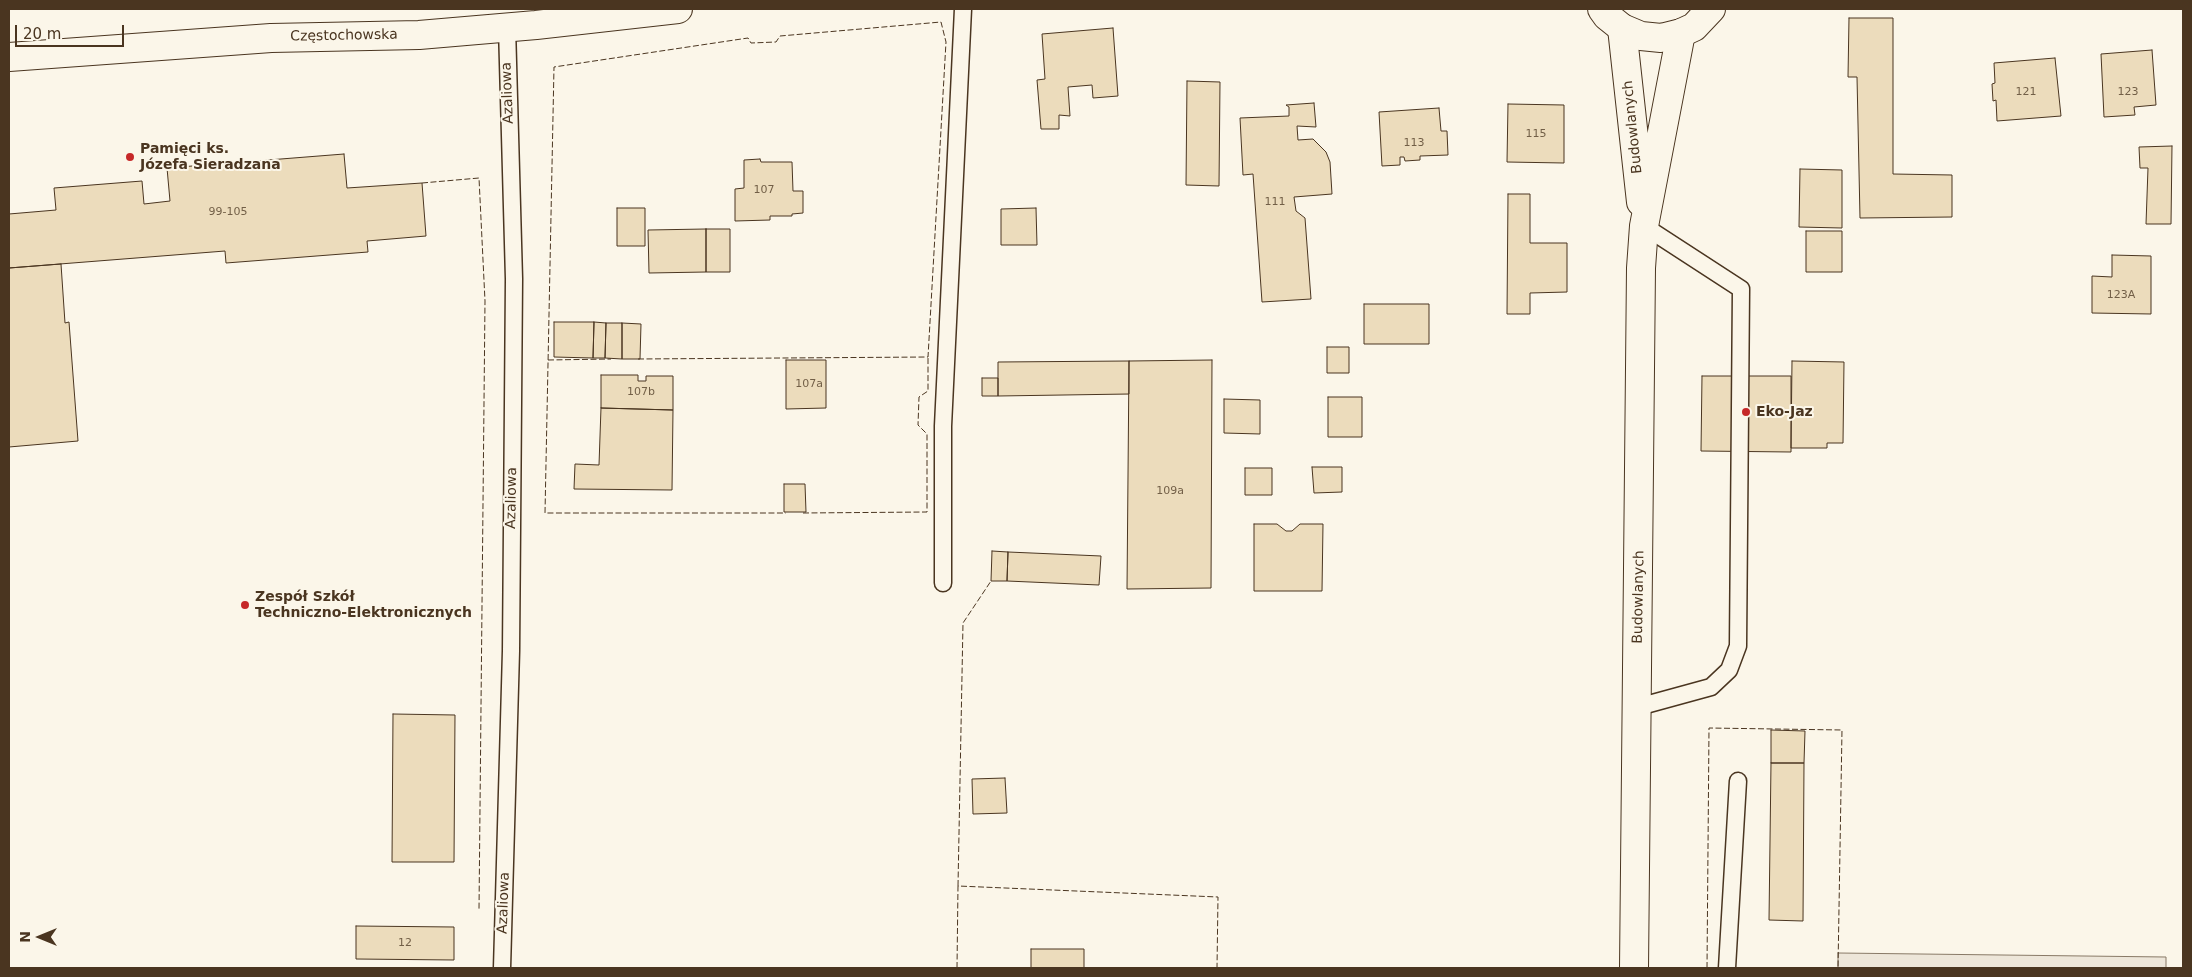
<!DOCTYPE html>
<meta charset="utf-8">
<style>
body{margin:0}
#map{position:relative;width:2192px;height:977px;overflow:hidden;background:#fbf6e9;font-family:"DejaVu Sans",sans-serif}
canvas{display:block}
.frame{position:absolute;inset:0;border:10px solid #4a3520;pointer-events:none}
.north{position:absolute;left:15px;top:912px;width:50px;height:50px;-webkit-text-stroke:4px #fbf6e9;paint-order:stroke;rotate:270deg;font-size:14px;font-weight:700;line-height:20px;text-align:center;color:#4a3520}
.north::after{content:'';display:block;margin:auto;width:18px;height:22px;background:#4a3520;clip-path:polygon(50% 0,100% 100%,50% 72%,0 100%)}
.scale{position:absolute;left:15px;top:25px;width:109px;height:22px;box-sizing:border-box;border:2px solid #4a3520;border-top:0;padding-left:6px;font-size:15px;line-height:18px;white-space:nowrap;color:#4a3520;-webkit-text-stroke:4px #fbf6e9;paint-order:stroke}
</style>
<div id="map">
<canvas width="2192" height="977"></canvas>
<div class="frame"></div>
<div class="north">N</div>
<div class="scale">20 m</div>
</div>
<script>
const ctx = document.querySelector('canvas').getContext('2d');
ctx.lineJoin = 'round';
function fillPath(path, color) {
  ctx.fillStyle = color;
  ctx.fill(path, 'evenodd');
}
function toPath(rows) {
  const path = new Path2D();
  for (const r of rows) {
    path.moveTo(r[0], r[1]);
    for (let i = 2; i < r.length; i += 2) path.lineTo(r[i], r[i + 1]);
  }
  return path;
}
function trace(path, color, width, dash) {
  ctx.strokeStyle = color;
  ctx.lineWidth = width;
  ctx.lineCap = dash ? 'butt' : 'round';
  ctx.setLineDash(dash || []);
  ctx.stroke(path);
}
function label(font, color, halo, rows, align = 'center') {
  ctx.font = font + ' "DejaVu Sans",sans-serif';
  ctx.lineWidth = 4;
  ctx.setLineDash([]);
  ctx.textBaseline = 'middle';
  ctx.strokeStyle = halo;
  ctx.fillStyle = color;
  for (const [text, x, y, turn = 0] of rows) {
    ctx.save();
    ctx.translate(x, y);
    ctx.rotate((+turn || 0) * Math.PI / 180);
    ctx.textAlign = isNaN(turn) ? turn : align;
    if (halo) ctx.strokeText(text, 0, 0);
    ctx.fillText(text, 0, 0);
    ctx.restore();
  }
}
const green = toPath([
 [1838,953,2166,957,2166,968,1838,968,1838,953]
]);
fillPath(green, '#ede6d9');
trace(green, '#887966', 1);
const building = toPath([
 [1849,18,1893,18,1893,174,1952,175,1952,217,1860,218,1857,77,1848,77,1849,18],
 [1113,28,1118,96,1093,98,1092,85,1068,87,1070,116,1059,115,1059,129,1041,129,1037,80,1045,79,1042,34,1113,28],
 [2152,50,2156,105,2134,107,2135,115,2104,117,2101,54,2152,50],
 [2055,58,2061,116,1997,121,1996,100,1993,101,1992,84,1995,83,1994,63,2055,58],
 [1187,81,1220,82,1219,186,1186,185,1187,81],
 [1314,103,1316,127,1297,126,1298,140,1313,139,1326,152,1330,162,1332,194,1294,197,1296,211,1305,218,1311,299,1262,302,1253,174,1243,175,1240,118,1289,116,1289,107,1286,105,1314,103],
 [1508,104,1564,105,1564,163,1507,162,1508,104],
 [1439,108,1441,131,1447,131,1448,155,1420,156,1420,160,1405,161,1404,157,1400,157,1400,165,1382,166,1379,112,1439,108],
 [2172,146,2171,224,2146,224,2148,168,2140,168,2139,147,2172,146],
 [344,154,347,188,422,183,426,236,367,241,368,252,226,263,225,251,9,268,9,214,56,210,54,188,142,181,144,204,170,201,167,168,344,154],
 [760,159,761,162,792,162,793,191,803,191,803,213,792,214,792,216,770,216,770,220,735,221,735,189,744,188,744,160,760,159],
 [1800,169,1842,170,1842,228,1799,227,1800,169],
 [1508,194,1530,194,1530,243,1567,243,1567,292,1530,293,1530,314,1507,314,1508,194],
 [617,208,645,208,645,246,617,246,617,208],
 [1036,208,1037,245,1001,245,1001,209,1036,208],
 [706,229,706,272,649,273,648,230,706,229],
 [706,229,730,229,730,272,706,272,706,229],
 [1806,231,1842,231,1842,272,1806,272,1806,231],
 [2112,255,2151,256,2151,314,2092,313,2092,276,2112,277,2112,255],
 [61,264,65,323,69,322,78,441,9,447,9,268,61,264],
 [1364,304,1429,304,1429,344,1364,344,1364,304],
 [554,322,594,322,593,358,554,357,554,322],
 [594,322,606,323,605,358,593,358,594,322],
 [606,323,622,323,622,359,605,358,606,323],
 [622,323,641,324,640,359,622,359,622,323],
 [1327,347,1349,347,1349,373,1327,373,1327,347],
 [786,360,826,360,826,408,786,409,786,360],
 [1212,360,1211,588,1127,589,1129,361,1212,360],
 [1129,361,1129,394,998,396,998,362,1129,361],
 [1792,361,1844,362,1843,443,1827,443,1827,448,1791,448,1792,361],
 [601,375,638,375,638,381,646,381,646,376,673,376,673,410,601,408,601,375],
 [1702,376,1791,376,1791,452,1701,451,1702,376],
 [982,378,998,378,998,396,982,396,982,378],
 [1328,397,1362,397,1362,437,1328,437,1328,397],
 [1224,399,1260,400,1260,434,1224,433,1224,399],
 [601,408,673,410,672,490,574,489,575,464,599,465,601,408],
 [1312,467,1342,467,1342,492,1314,493,1312,467],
 [1245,468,1272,468,1272,495,1245,495,1245,468],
 [784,484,805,484,806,512,784,512,784,484],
 [1254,524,1277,524,1286,531,1292,531,1300,524,1323,524,1322,591,1254,591,1254,524],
 [992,551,1008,552,1007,581,991,581,992,551],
 [1008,552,1101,556,1099,585,1007,581,1008,552],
 [393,714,455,715,454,862,392,862,393,714],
 [1771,730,1805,731,1804,763,1771,763,1771,730],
 [1771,763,1804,763,1803,921,1769,920,1771,763],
 [1005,778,1007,813,973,814,972,779,1005,778],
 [356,926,454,927,454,960,356,959,356,926],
 [1031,949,1084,949,1084,968,1031,968,1031,949]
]);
fillPath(building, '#ecdcbc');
trace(building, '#4a3520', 1);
const service = toPath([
 [943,583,943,426,963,9],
 [1638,707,1711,687,1729,670,1738,646,1741,289,1644,226],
 [502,968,511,651,514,279,507,27],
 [1727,968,1738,781]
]);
const tertiary = toPath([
 [1622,28,1641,202],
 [1634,968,1641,268,1644,226,1681,33]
]);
const secondary = toPath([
 [1602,9,1607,16,1622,28,1641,36,1661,38,1681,33,1694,27,1711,9],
 [9,57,271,38,419,35,536,25,678,9]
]);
trace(service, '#4a3520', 19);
trace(tertiary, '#4a3520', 30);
trace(secondary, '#4a3520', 30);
trace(service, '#fbf6e9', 16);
trace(tertiary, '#fbf6e9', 28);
trace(secondary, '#fbf6e9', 28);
trace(toPath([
 [422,183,479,178,485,301,479,910],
 [638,359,928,357,946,42,941,22,780,36,776,42,751,43,748,38,554,67,545,513,786,513],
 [548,360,611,359],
 [803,513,927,512,927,434,918,425,919,397,928,391,928,357],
 [958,886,963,623,991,581],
 [957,968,958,886,1218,897,1217,968],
 [1707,968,1709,728,1842,730,1838,968]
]), '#4a3520', 1, [6, 2.5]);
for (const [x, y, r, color] of [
 [130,157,5,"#c62828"],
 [1746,412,5,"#c62828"],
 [245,605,5,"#c62828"]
]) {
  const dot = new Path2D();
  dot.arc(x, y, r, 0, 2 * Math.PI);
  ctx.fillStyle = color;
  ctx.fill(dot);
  trace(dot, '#fbf6e9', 2);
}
label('11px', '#725f47', null, [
 ["121",2026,92],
 ["123",2128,92],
 ["115",1536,134],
 ["113",1414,143],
 ["107",764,190],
 ["111",1275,202],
 ["99-105",228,212],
 ["123A",2121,295],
 ["107a",809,384],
 ["107b",641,392],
 ["109a",1170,491],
 ["12",405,943]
]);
label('14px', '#4a3520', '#fbf6e9', [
 ["Częstochowska",344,36,-1],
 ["Azaliowa",508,93,-92],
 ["Budowlanych",1633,127,-96],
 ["Azaliowa",512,498,-89],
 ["Budowlanych",1639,597,-89],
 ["Azaliowa",504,903,-88]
]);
label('bold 14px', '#4a3520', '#fbf6e9', [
 ["Pamięci ks.",140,149],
 ["Józefa Sieradzana",140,165],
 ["Eko-Jaz",1756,412],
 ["Zespół Szkół",255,597],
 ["Techniczno-Elektronicznych",255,613]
], 'left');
</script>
